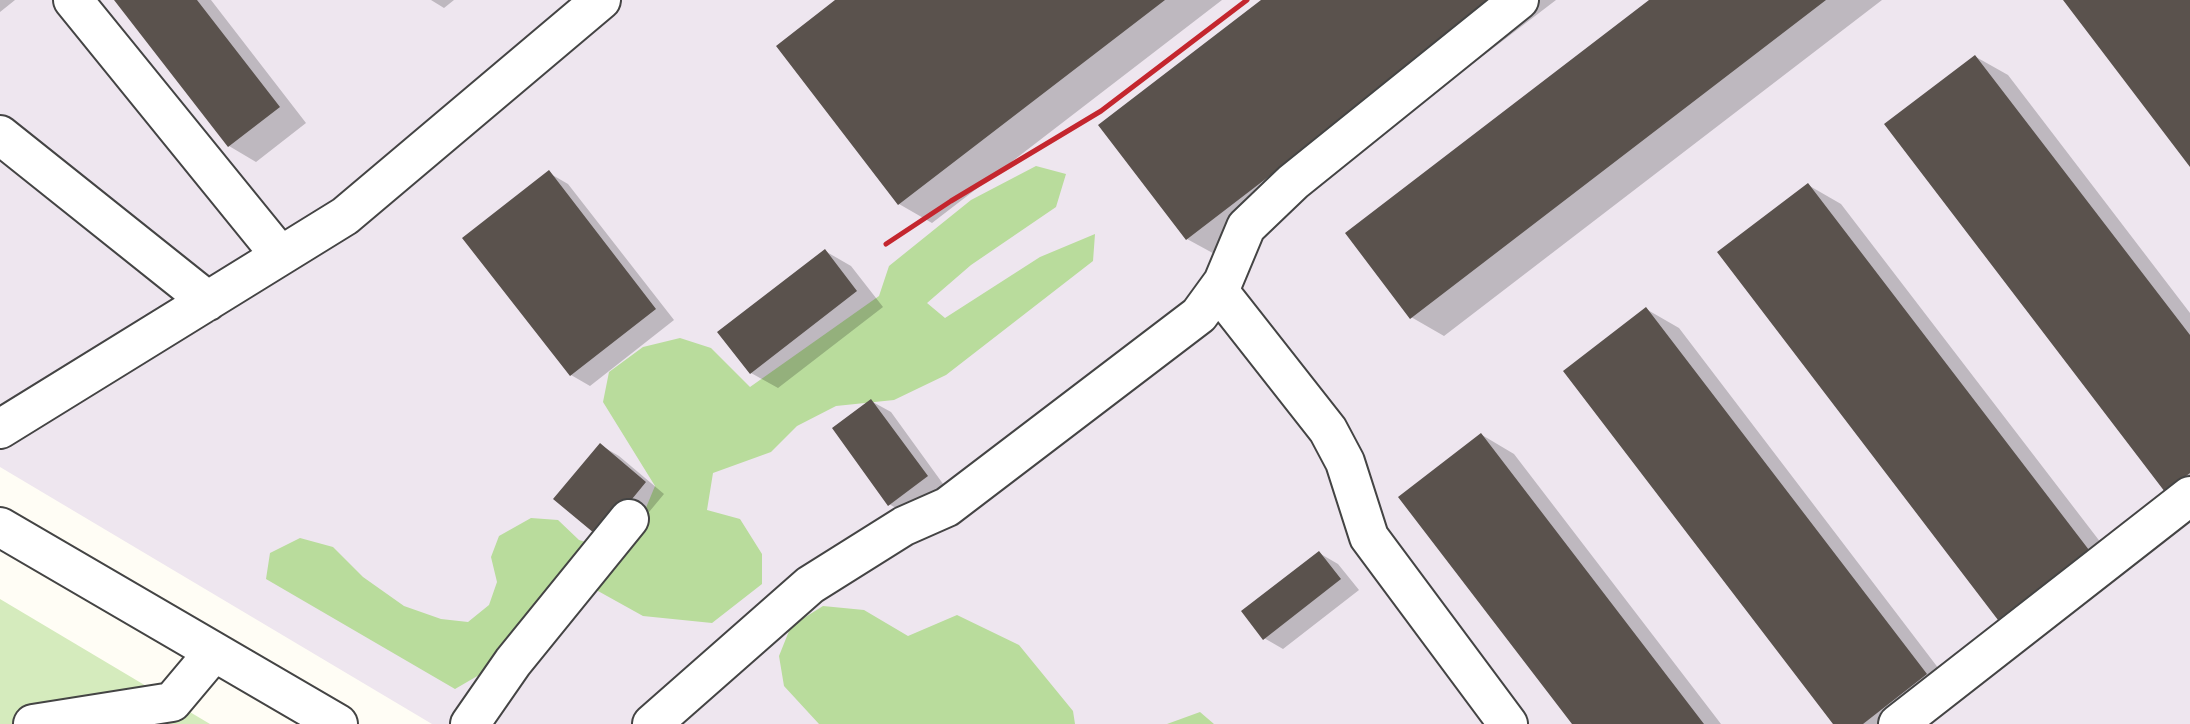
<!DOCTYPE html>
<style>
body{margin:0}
canvas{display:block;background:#fffdf5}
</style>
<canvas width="2190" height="724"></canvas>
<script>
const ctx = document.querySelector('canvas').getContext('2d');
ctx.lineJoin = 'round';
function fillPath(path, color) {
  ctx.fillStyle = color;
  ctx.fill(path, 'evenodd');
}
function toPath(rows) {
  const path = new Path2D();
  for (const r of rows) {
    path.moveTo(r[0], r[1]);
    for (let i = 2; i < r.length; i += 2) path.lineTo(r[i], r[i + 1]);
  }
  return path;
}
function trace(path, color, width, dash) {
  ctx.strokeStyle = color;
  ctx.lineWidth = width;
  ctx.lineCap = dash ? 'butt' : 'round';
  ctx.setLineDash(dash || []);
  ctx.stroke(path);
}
fillPath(toPath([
 [0,0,2190,0,2190,724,432,724,0,467]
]), '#eee6ef');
fillPath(toPath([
 [0,599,210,724,0,724]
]), '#d5ebbd');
fillPath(toPath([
 [1036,166,1066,174,1056,207,971,265,927,303,945,318,1040,257,1095,234,1093,261,946,375,894,400,836,406,797,426,771,452,713,473,707,510,740,519,762,554,762,584,712,623,643,616,580,581,486,671,455,689,266,579,270,553,300,538,333,547,363,577,404,606,441,619,468,622,489,605,497,582,491,557,499,536,531,518,558,520,579,540,605,548,633,539,655,486,603,402,609,372,643,347,680,338,711,348,750,387,879,296,889,266,971,200],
 [823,606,864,610,908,636,957,615,1019,645,1073,711,1075,724,819,724,784,686,779,656,791,626],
 [1200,712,1214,724,1167,724]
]), '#b9dc9c');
fillPath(toPath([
 [0,0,15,0,0,12],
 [116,0,211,0,306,123,256,162,229,146],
 [431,0,454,0,444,8],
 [838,0,1222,0,932,223,899,204],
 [1263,0,1556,0,1220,257,1187,239],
 [1652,0,1882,0,1444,336,1411,317],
 [1976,57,2008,75,2190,313,2190,504],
 [549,173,568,184,674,320,590,386,571,375],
 [1808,185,1841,204,2121,569,2032,637,1999,619],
 [825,251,851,266,883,307,778,388,751,373],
 [1646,309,1679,328,1958,694,1919,724,1836,724],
 [871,401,891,412,946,488,908,515,889,504],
 [1482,435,1514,454,1721,724,1574,724],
 [600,445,619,456,664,494,620,547],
 [1319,553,1338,564,1359,590,1283,649,1264,638]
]), '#0003');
fillPath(toPath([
 [114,0,197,0,280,107,228,147],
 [835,0,1165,0,898,205,776,46],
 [1261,0,1499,0,1186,240,1098,125],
 [1649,0,1826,0,1410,319,1345,233],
 [2063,0,2190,0,2190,167],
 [1975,55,2190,335,2190,473,2165,492,1884,124],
 [549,170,656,309,570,376,462,238],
 [1808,183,2089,550,1998,620,1717,252],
 [825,249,857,291,750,374,717,332],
 [1646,307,1927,674,1863,724,1833,724,1563,371],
 [871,399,928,476,888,506,832,428],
 [1481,433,1704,724,1572,724,1398,497],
 [600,443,646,482,600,538,553,499],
 [1319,551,1341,579,1263,640,1241,611]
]), '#5a524d');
const minor = toPath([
 [73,0,280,255],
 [0,135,208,301],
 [1218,290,1328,430,1345,462,1369,537,1508,724],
 [0,429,345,216,601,0],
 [0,527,338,724],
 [33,724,172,702,214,652],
 [470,724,513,662,629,519],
 [652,724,810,585,904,526,947,507,1199,315,1223,282,1246,227,1293,182,1519,0],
 [1898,724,2190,496]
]);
trace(minor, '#444', 42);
trace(minor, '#fff', 38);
trace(toPath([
 [886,244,951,201,1101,111,1247,0]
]), '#c4262e', 5);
</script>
